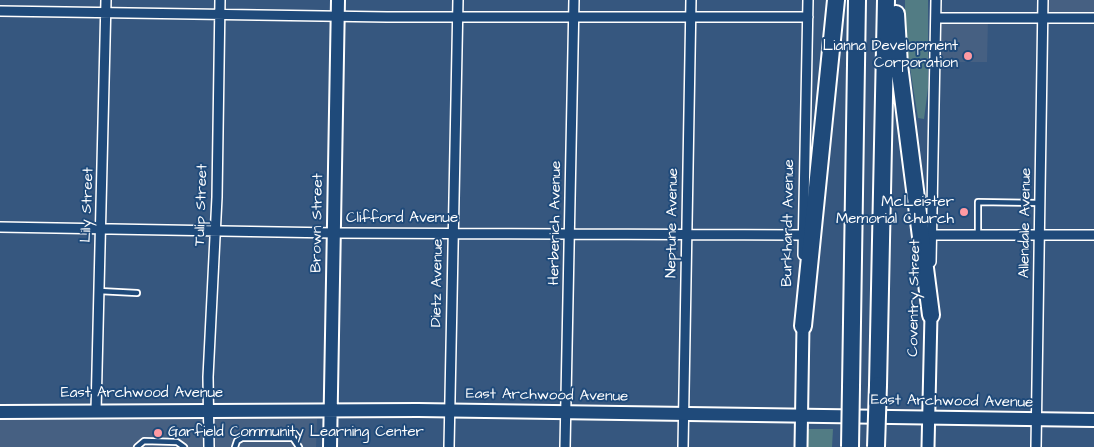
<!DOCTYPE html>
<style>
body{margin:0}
canvas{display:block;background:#36577f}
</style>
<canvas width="1094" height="447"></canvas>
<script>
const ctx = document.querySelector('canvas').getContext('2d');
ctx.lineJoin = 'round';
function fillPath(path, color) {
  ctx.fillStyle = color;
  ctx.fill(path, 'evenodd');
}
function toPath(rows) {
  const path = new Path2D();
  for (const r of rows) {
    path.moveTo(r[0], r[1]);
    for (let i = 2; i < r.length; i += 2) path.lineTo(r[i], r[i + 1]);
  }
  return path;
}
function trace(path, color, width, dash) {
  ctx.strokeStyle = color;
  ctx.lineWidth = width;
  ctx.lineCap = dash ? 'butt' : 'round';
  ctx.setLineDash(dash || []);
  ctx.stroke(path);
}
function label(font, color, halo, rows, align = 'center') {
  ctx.font = font + ' "Architects Daughter",sans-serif';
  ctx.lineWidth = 4;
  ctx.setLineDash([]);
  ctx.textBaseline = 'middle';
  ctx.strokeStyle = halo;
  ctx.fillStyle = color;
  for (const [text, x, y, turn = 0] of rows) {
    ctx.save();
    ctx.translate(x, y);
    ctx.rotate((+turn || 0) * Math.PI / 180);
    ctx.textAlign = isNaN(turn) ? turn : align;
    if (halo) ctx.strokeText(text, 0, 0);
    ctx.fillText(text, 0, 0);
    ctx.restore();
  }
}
fillPath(toPath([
 [1043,0,1094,0,1094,18,1043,18],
 [936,18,988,18,987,62,934,62],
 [317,419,316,447,0,447,0,420]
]), '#466082');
fillPath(toPath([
 [905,0,928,0,928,88,924,119,918,118,905,36],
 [807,429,833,429,832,447,806,447]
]), '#527c84');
const service = toPath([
 [978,234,978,202,1039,203],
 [99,291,137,293],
 [137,447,144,441,177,442,184,447],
 [235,447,237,441,242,438,293,438,299,447]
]);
const minor = toPath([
 [0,11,387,17,808,17],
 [936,18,1094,18],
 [0,227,334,233,803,235],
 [931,235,1094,235],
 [803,255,808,0],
 [931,262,936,0],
 [96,411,106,0],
 [209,447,208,377,217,197,220,0],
 [449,447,458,0],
 [565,447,574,0],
 [683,447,691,0],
 [1036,447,1043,0]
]);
const tertiary = toPath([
 [801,447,803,326],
 [928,447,931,315]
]);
const secondary = toPath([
 [0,412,418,410,1094,420],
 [330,447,338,0]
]);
const motorway = toPath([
 [896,14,899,65,931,315],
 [803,326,836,0],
 [878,385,886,0],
 [851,387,857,0]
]);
trace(service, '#fff', 8);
trace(minor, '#fff', 12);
trace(tertiary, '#fff', 15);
trace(secondary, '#fff', 16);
trace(motorway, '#fff', 20);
trace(service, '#1f4a7a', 4.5);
trace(minor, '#1f4a7a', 9);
trace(tertiary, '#1f4a7a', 11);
trace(secondary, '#1f4a7a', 12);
trace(motorway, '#1f4a7a', 16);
const motorwayBridge = toPath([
 [850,447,851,387],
 [876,447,878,385]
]);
trace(motorwayBridge, '#fff', 20, []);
trace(motorwayBridge, '#1f4a7a', 16);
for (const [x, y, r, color] of [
 [968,56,5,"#ff9aa2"],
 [964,212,5,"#ff9aa2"],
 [158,433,5,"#ff9aa2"]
]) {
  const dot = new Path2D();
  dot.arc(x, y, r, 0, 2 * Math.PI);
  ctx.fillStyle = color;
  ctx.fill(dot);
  trace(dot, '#1f4a7a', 2);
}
label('15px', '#fff', '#1f4a7a', [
 ["Lianna Development",958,47],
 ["Corporation",958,64],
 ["McLeister",954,203],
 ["Memorial Church",954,220],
 ["Garfield Community Learning Center",168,433,"left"]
], 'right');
label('15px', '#fff', '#1f4a7a', [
 ["Lily Street",88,205,-88],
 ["Tulip Street",202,205,-88],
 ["Clifford Avenue",402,219],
 ["Brown Street",318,223,-89],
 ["Herberich Avenue",556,223,-89],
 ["Neptune Avenue",673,223,-89],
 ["Burkhardt Avenue",789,223,-89],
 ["Allendale Avenue",1026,223,-89],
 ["Dietz Avenue",438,283,-89],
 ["Coventry Street",915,298,-89],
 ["East Archwood Avenue",142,394],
 ["East Archwood Avenue",547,396,1],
 ["East Archwood Avenue",952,402,1]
]);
</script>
